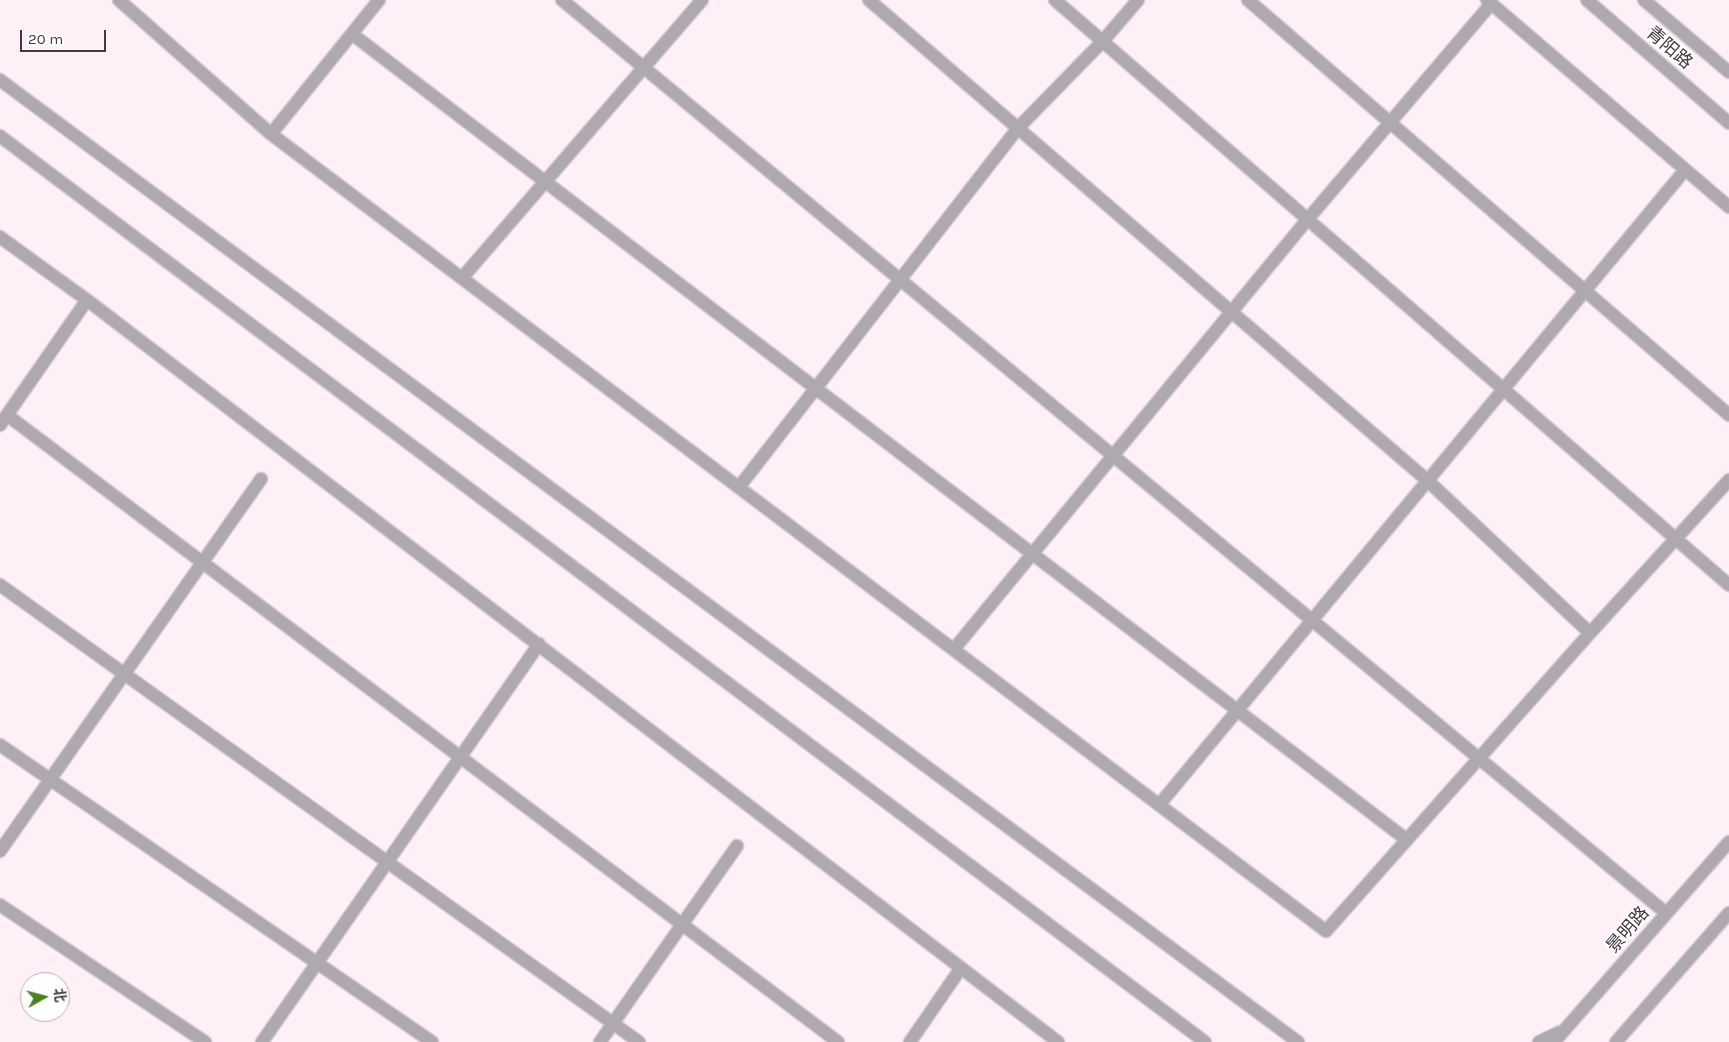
<!DOCTYPE html>
<meta charset="utf-8">
<style>
body{margin:0}
#map{position:relative;width:1729px;height:1042px;overflow:hidden;background:#ffeff7;font-family:Karla,"Noto Sans SC",sans-serif}
canvas{display:block}
.north{position:absolute;left:20px;top:972px;width:50px;height:50px;box-sizing:border-box;background:#fff;border:1px solid #b3afb2;border-radius:50%;rotate:83deg;font-size:14px;font-weight:700;line-height:20px;text-align:center;color:#42383e}
.north::after{content:'';display:block;margin:auto;width:18px;height:22px;background:#49831e;clip-path:polygon(50% 0,100% 100%,50% 72%,0 100%)}
.scale{position:absolute;left:20px;top:30px;width:86px;height:22px;box-sizing:border-box;border:2px solid #42383e;border-top:0;padding-left:6px;font-size:15px;line-height:18px;white-space:nowrap;color:#42383e;-webkit-text-stroke:4px #fff;paint-order:stroke}
</style>
<div id="map">
<canvas width="1729" height="1042"></canvas>
<div class="north">北</div>
<div class="scale">20 m</div>
</div>
<script>
const ctx = document.querySelector('canvas').getContext('2d');
ctx.lineJoin = 'round';
function toPath(rows) {
  const path = new Path2D();
  for (const r of rows) {
    path.moveTo(r[0], r[1]);
    for (let i = 2; i < r.length; i += 2) path.lineTo(r[i], r[i + 1]);
  }
  return path;
}
function trace(path, color, width, dash) {
  ctx.strokeStyle = color;
  ctx.lineWidth = width;
  ctx.lineCap = dash ? 'butt' : 'round';
  ctx.setLineDash(dash || []);
  ctx.stroke(path);
}
function label(font, color, halo, rows, align = 'center') {
  ctx.font = font + ' Karla,"Noto Sans SC",sans-serif';
  ctx.lineWidth = 4.5;
  ctx.setLineDash([]);
  ctx.textBaseline = 'middle';
  ctx.strokeStyle = halo;
  ctx.fillStyle = color;
  for (const [text, x, y, turn = 0] of rows) {
    ctx.save();
    ctx.translate(x, y);
    ctx.rotate((+turn || 0) * Math.PI / 180);
    ctx.textAlign = isNaN(turn) ? turn : align;
    if (halo) ctx.strokeText(text, 0, 0);
    ctx.fillText(text, 0, 0);
    ctx.restore();
  }
}
const minor = toPath([
 [119,0,271,134],
 [379,0,271,134,1326,931,1590,633,1729,480],
 [562,0,1666,913],
 [869,0,1428,481,1590,633],
 [1055,0,1729,585],
 [1248,0,1729,415],
 [1487,0,1729,207],
 [1587,0,1729,123],
 [1644,0,1729,72],
 [352,34,1407,840],
 [0,80,1298,1042],
 [0,136,1205,1042],
 [0,237,87,300],
 [462,278,702,0],
 [7,415,838,1042],
 [0,425,87,300,1058,1042],
 [739,487,1018,128,1102,42,1138,0],
 [0,585,639,1042],
 [954,649,1307,220,1491,4],
 [0,745,432,1042],
 [1159,805,1685,170],
 [0,851,261,479],
 [0,905,205,1042],
 [262,1042,539,644],
 [600,1042,737,846],
 [910,1042,961,968],
 [1539,1042,1560,1032],
 [1554,1042,1729,842],
 [1616,1042,1729,913]
]);
trace(minor, '#d9cad2', 15);
trace(minor, '#aea8b1', 12);
label('18px', '#42383e', '#fff', [
 ["青阳路",1669,48,41],
 ["景明路",1628,930,-49]
]);
</script>
